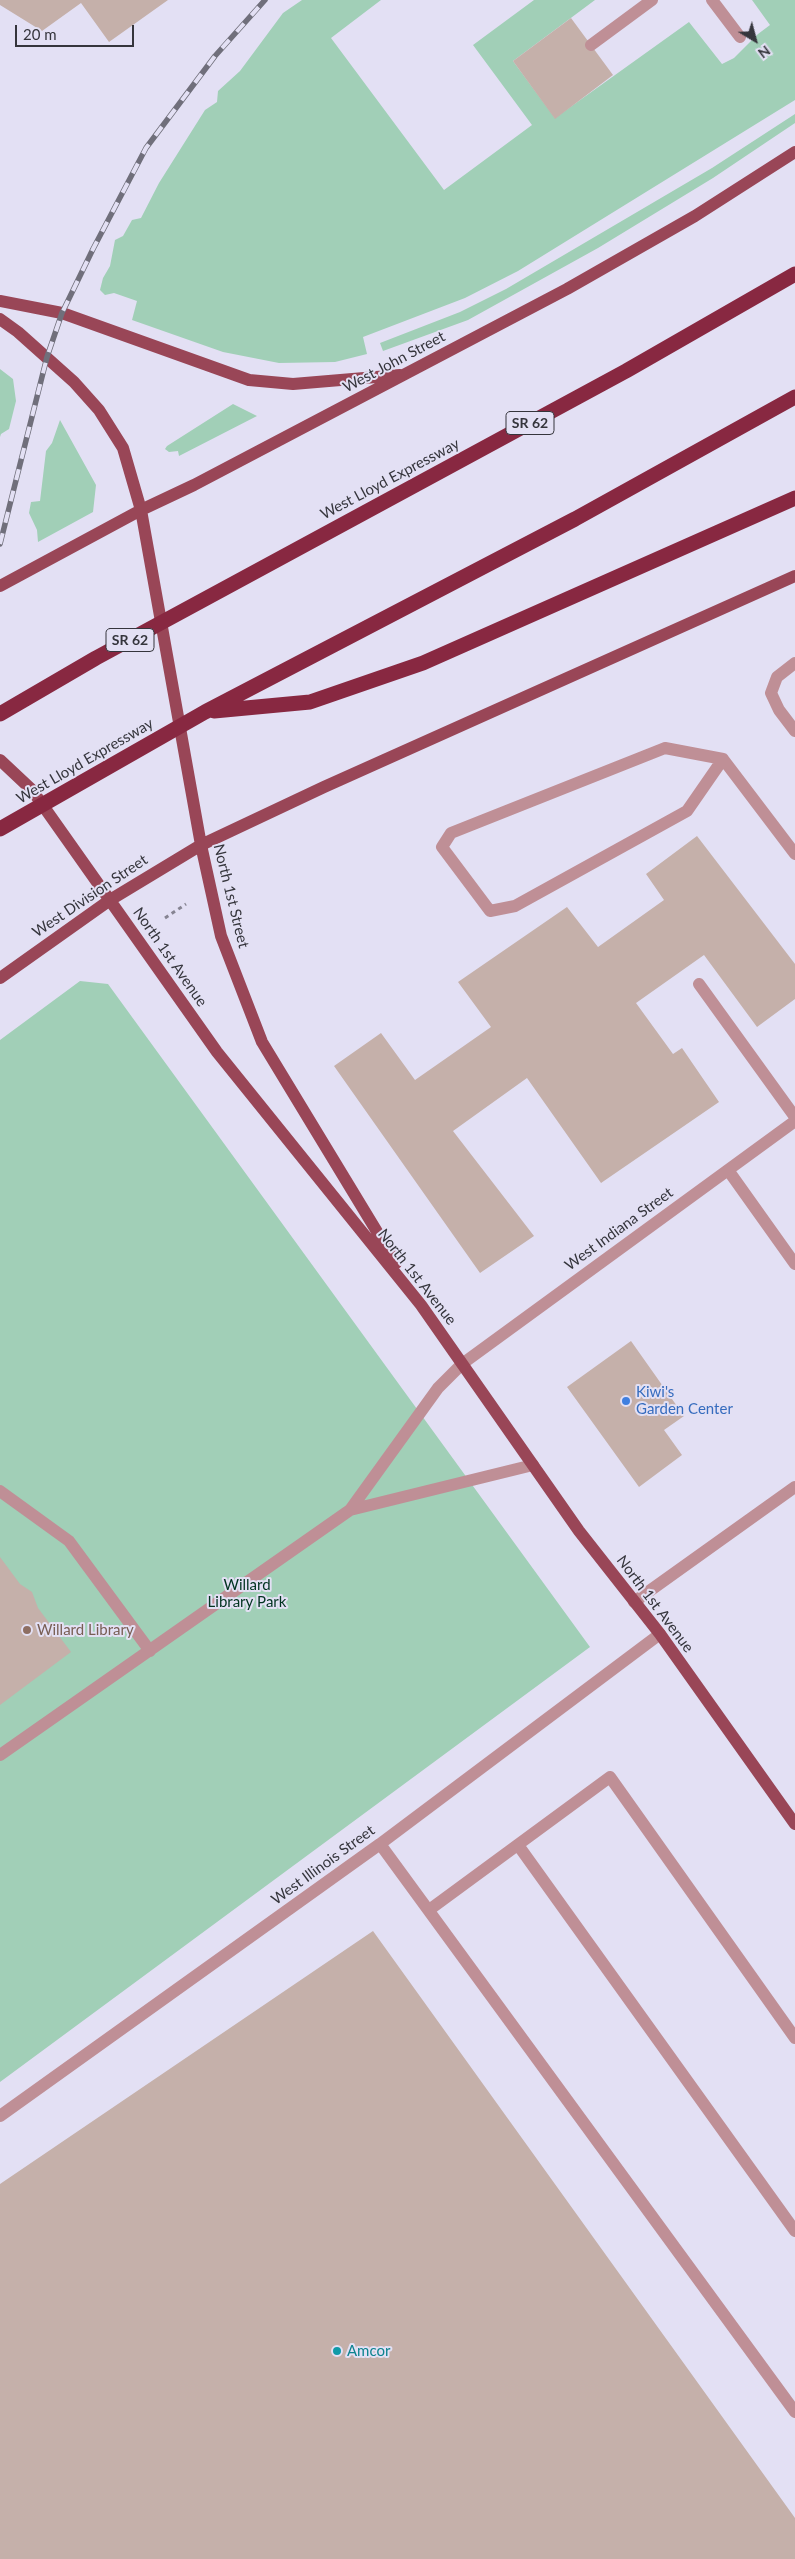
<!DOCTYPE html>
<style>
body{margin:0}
#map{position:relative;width:795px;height:2559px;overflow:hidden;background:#e3e0f4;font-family:Lato,sans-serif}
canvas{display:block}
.north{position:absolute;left:730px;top:15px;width:50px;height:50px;-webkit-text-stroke:4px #e3e0f4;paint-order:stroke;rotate:143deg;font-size:14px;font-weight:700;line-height:20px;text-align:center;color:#35353c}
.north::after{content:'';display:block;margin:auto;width:18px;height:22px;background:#35353c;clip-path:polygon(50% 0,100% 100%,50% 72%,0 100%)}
.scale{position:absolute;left:15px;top:25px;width:119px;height:22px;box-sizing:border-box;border:2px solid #35353c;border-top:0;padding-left:6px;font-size:15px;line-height:18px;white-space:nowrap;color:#35353c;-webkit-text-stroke:4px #e3e0f4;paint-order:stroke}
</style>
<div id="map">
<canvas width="795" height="2559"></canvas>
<div class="north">N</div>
<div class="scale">20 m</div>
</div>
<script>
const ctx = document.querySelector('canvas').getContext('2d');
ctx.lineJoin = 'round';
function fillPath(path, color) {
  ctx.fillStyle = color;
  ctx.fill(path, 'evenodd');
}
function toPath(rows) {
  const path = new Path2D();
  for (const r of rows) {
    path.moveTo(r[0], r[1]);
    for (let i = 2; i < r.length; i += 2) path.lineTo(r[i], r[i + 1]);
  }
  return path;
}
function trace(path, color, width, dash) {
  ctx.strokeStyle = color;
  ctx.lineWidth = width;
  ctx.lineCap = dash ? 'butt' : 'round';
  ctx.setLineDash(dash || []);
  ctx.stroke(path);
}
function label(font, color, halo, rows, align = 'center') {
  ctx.font = font + ' Lato,sans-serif';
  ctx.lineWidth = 4;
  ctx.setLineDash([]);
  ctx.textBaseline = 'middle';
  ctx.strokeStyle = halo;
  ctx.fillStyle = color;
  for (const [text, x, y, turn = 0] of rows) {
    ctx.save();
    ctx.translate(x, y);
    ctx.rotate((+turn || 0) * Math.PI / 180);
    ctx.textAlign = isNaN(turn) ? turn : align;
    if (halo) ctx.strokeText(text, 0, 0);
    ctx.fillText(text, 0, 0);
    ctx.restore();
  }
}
fillPath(toPath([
 [302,0,381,0,331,38,444,190,532,125,473,45,534,0,595,0,513,61,555,118,689,22,722,64,734,58,758,34,770,25,752,0,795,0,795,100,518,271,465,298,363,337,367,354,335,362,279,363,223,352,132,320,137,301,114,293,105,295,100,290,103,278,110,266,115,240,123,236,132,220,141,218,159,183,205,110,217,102,218,91,240,71,283,13],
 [795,114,795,123,713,178,598,248,468,320,383,351,380,343,460,312,506,289,712,168],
 [0,369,13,379,16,401,9,429,1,434,0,437],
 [233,404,257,416,179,456,178,451,169,452,165,449,167,446],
 [60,420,96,485,93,512,38,542,37,530,29,513,31,502,40,501,46,451,52,443],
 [80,981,108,984,590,1647,0,2082,0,1040]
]), '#a1cfb7');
fillPath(toPath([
 [0,0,168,0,109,42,81,3,42,31,0,5],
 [571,18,613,75,555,119,513,61],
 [697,836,795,964,795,999,757,1027,704,955,636,1003,673,1054,682,1048,719,1102,601,1183,527,1078,453,1131,534,1236,480,1273,334,1066,381,1033,415,1080,491,1027,458,982,567,907,598,947,664,900,646,874],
 [631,1341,684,1416,664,1430,682,1455,639,1487,567,1387],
 [0,1557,20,1584,32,1592,38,1608,71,1652,0,1705],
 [373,1931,795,2518,795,2559,0,2559,0,2184]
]), '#c5b0aa');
trace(toPath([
 [165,918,186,904]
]), '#868492', 3, [4, 4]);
trace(toPath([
 [712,0,740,37],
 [591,45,652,0],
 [795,663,777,677,771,693,779,710,795,731],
 [665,748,723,759,687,811,515,906,490,911,442,847,451,833,665,748],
 [723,759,795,854],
 [699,984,795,1117],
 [728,1170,795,1264],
 [0,1491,69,1541,150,1651],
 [350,1510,533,1465],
 [634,1602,795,1487],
 [0,1755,350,1510,438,1388,462,1364,795,1121],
 [380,1844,795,2412],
 [518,1845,795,2231],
 [429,1910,610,1777,795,2038],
 [0,2116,380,1844,660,1634]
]), '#bf8f96', 12);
trace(toPath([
 [0,301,62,313,249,380,293,384,400,375],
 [0,319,18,332,74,382,99,410,123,448,141,510,201,845,221,936,262,1042,396,1263],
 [0,586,141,510,194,485,567,289,695,216,795,152],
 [0,760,32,790,217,1052,421,1305,579,1531,660,1634,795,1824],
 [0,978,110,900,201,845,324,787,795,576]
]), '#994657', 12);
trace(toPath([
 [214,711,310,702,423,663,795,498],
 [0,714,96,658,626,371,795,274],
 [0,829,205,712,575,519,795,397]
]), '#882841', 15);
const rail = toPath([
 [0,544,47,357,62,313,93,249,146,148,215,56,265,0]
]);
trace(rail, '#706f7b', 5.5);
trace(rail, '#e3e0f4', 4, [11]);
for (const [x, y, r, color] of [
 [626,1401,5,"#3f7fe0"],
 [27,1630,5,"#8d6e63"],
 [337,2351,5,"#0f9aa8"]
]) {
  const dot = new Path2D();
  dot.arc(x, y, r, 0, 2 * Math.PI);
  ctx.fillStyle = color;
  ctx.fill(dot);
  trace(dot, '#e3e0f4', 2);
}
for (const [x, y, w] of [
 [530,423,48],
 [130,640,48]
]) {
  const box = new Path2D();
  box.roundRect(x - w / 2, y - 11.5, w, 23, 4);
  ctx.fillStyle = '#e3e0f4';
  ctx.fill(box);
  trace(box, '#35353c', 1);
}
label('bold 14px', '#35353c', null, [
 ["SR 62",530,423],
 ["SR 62",130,640]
]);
label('15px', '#35353c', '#e3e0f4', [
 ["West John Street",394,362,-28],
 ["West Lloyd Expressway",390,479,-28],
 ["West Lloyd Expressway",85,761,-30],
 ["West Division Street",90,896,-34],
 ["North 1st Street",231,896,76],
 ["North 1st Avenue",170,957,55],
 ["West Indiana Street",619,1229,-36],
 ["North 1st Avenue",417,1277,52],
 ["North 1st Avenue",655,1604,53],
 ["West Illinois Street",323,1865,-36]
]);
label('15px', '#366cbe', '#e3e0f4', [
 ["Kiwi's",636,1392],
 ["Garden Center",636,1409]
], 'left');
label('15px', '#013320', '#e3e0f4', [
 ["Willard",247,1585],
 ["Library Park",247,1602]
]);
label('15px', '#785e54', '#e3e0f4', [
 ["Willard Library",37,1630]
], 'left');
label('15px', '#0d838f', '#e3e0f4', [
 ["Amcor",347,2351]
], 'left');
</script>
